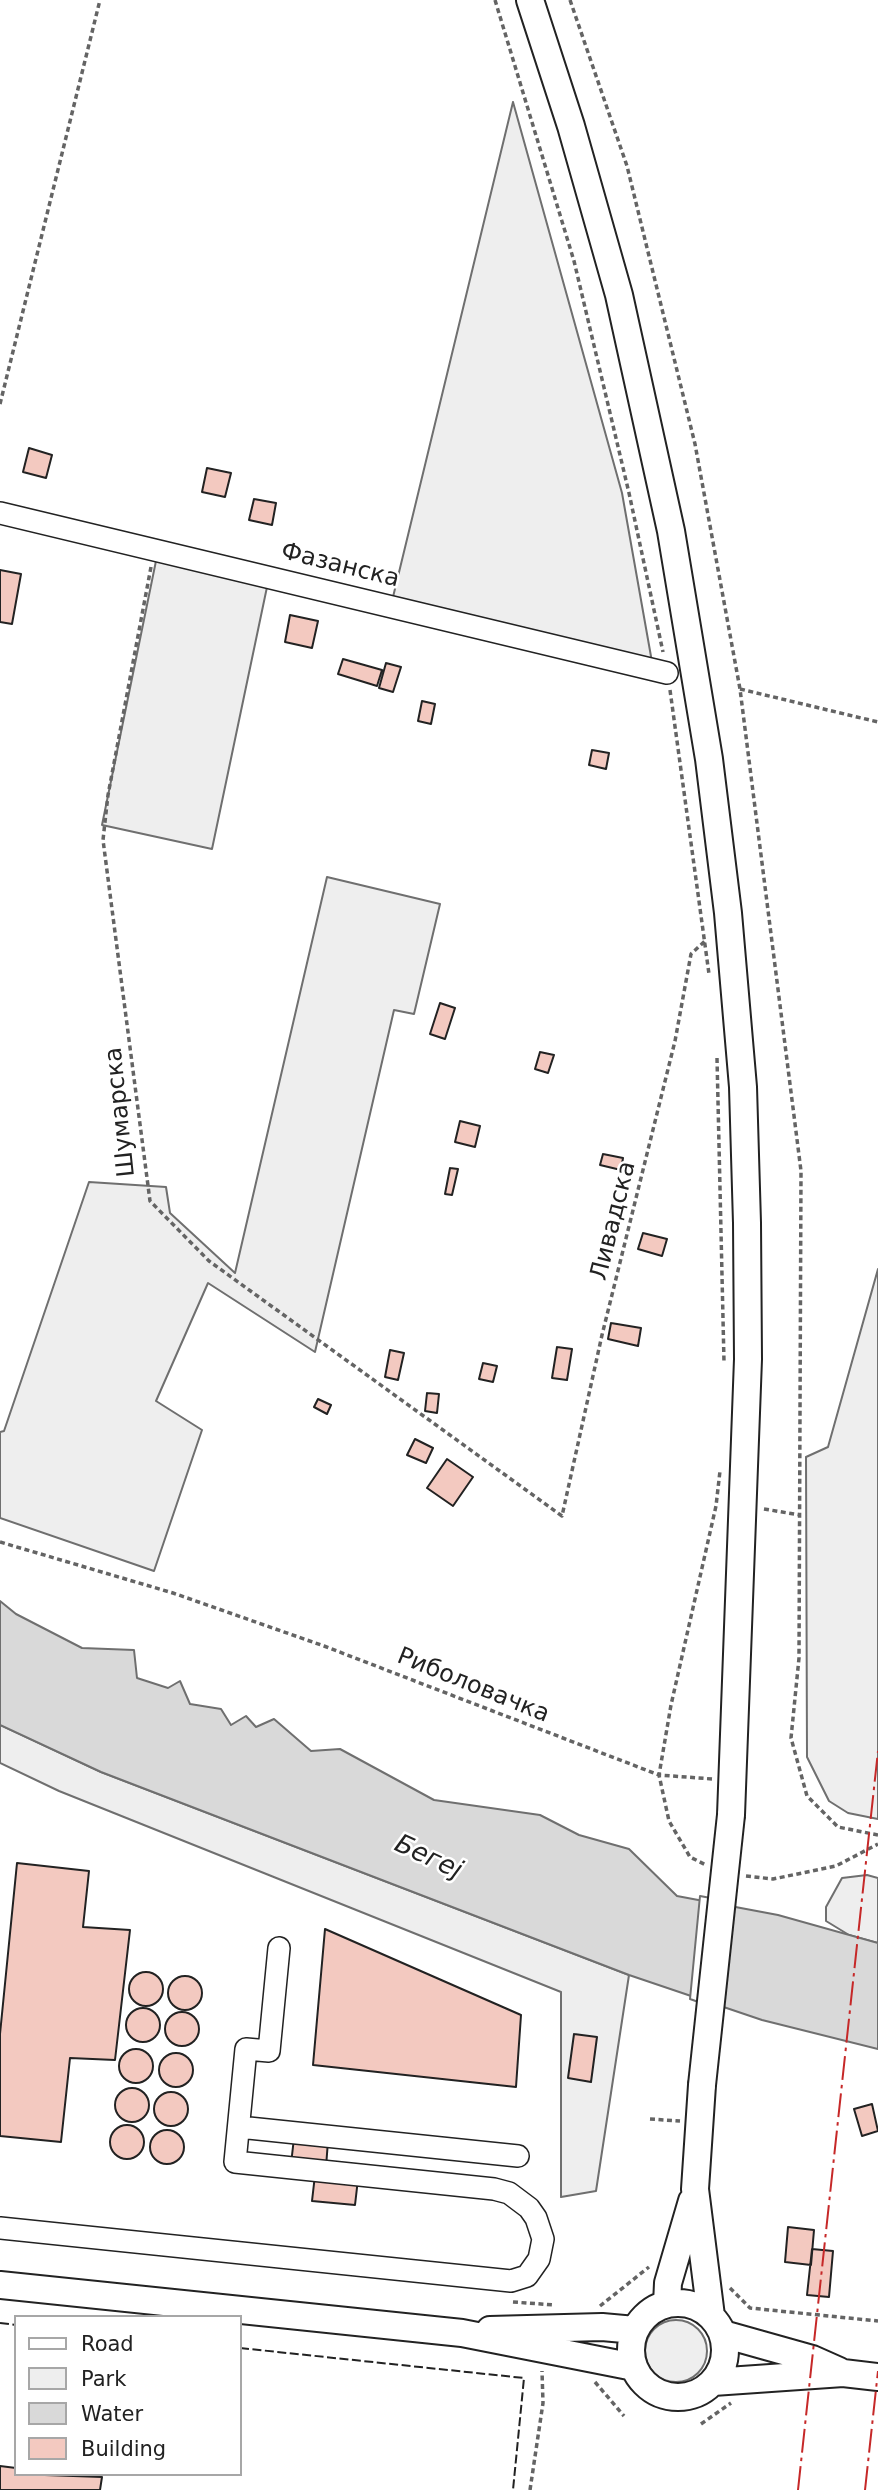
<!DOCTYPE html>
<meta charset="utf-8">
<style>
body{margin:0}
#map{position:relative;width:878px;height:2490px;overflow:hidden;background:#fff;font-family:"DejaVu Sans",sans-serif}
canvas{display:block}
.legend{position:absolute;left:14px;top:2315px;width:228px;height:161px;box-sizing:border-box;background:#fff;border:2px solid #a7a7a7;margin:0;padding:9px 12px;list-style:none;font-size:21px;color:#222}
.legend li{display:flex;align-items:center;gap:14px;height:35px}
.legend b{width:35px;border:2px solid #a7a7a7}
</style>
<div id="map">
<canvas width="878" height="2490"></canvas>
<ul class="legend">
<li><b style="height:9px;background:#fff"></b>Road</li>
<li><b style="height:19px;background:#eee"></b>Park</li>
<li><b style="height:19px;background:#d9d9d9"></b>Water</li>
<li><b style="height:19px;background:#f3c9c0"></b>Building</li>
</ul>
</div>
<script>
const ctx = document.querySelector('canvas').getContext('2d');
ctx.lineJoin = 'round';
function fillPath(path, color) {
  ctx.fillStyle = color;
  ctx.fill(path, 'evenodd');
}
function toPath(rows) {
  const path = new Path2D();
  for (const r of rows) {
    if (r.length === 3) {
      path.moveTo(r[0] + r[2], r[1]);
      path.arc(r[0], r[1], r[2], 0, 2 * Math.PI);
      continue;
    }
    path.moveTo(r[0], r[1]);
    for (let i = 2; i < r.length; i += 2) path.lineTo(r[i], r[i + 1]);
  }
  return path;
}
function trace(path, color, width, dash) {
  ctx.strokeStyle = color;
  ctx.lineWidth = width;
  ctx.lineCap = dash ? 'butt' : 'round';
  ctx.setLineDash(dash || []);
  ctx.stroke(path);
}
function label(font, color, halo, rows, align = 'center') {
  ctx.font = font + ' "DejaVu Sans",sans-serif';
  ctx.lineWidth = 5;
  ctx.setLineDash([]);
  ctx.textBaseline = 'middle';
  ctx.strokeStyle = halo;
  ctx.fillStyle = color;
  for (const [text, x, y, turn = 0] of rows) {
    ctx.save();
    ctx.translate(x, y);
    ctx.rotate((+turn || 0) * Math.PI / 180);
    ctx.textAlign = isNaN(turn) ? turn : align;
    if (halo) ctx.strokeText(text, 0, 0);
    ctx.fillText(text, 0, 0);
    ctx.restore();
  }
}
const green = toPath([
 [513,102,622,493,652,662,393,597,513,102],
 [157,556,267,587,212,849,102,825,157,556],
 [327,877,440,904,414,1014,394,1010,315,1352,208,1283,156,1401,202,1430,154,1571,0,1518,0,1432,4,1431,89,1182,166,1187,170,1213,235,1273,327,877],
 [878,1269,878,1819,848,1813,829,1801,807,1757,806,1457,828,1447,878,1269],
 [0,1725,101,1772,629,1975,596,2191,561,2197,561,1992,59,1791,0,1763,0,1725],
 [867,1875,878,1878,878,1943,849,1935,826,1921,826,1907,842,1878,867,1875],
 [676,2351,31]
]);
fillPath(green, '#eee');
trace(green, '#6f6f6f', 2);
const water = toPath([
 [0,1601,16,1614,82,1648,134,1650,137,1678,168,1688,180,1681,190,1704,221,1709,231,1725,246,1716,256,1727,274,1719,311,1751,340,1749,434,1800,540,1815,579,1835,629,1849,677,1896,778,1915,878,1943,878,2049,762,2020,629,1975,101,1772,0,1725,0,1601]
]);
fillPath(water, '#d9d9d9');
trace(water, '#6f6f6f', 2);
const pier = toPath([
 [700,1896,732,1902,721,2010,690,1999,700,1896]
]);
fillPath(pier, '#fff');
trace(pier, '#6f6f6f', 2);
const building = toPath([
 [29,448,52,455,46,478,23,472,29,448],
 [207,468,231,473,225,497,202,492,207,468],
 [254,499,276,503,272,525,249,520,254,499],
 [0,570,21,574,12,624,0,622,0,570],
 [290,615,318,621,312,648,285,642,290,615],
 [343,659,382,670,377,686,338,674,343,659],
 [386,663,401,667,393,692,379,688,386,663],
 [422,701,435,704,431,724,418,721,422,701],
 [592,750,609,753,606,769,589,765,592,750],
 [440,1003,455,1008,445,1039,430,1034,440,1003],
 [540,1052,554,1055,548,1073,535,1069,540,1052],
 [460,1121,480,1126,475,1147,455,1142,460,1121],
 [603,1154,623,1158,621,1170,600,1165,603,1154],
 [450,1168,458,1169,452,1195,445,1194,450,1168],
 [643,1233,667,1239,662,1256,638,1249,643,1233],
 [611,1323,641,1328,638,1346,608,1339,611,1323],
 [557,1347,572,1349,567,1380,552,1378,557,1347],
 [390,1350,404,1353,398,1380,385,1377,390,1350],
 [483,1363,497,1366,493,1382,479,1379,483,1363],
 [427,1393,439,1394,437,1413,425,1411,427,1393],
 [318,1399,331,1405,327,1414,314,1407,318,1399],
 [415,1439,433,1448,426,1463,407,1455,415,1439],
 [447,1459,473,1477,453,1506,427,1488,447,1459],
 [17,1863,89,1871,83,1927,130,1930,115,2060,70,2058,61,2142,0,2136,0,2034,17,1863],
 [325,1929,521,2015,516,2087,313,2065,325,1929],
 [146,1989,17],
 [185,1993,17],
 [143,2025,17],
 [182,2029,17],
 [574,2034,597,2037,591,2082,568,2078,574,2034],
 [136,2066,17],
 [176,2070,17],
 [132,2105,17],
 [171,2109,17],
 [872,2104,878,2131,862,2136,854,2109,872,2104],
 [127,2142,17],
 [167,2147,17],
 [294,2138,328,2141,326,2167,291,2164,294,2138],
 [315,2175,358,2179,355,2205,312,2201,315,2175],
 [788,2227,814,2230,811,2265,785,2262,788,2227],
 [812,2249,833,2251,829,2297,807,2295,812,2249],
 [0,2466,16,2468,16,2474,102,2477,100,2490,0,2490,0,2466]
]);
fillPath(building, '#f3c9c0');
trace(building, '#222', 2);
const minor = toPath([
 [0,513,667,673],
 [239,2127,518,2156],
 [0,2228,511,2281,527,2276,539,2259,543,2239,536,2218,529,2208,509,2193,494,2189,235,2162,246,2049,269,2051,279,1948]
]);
const major = toPath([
 [530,0,571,126,619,295,671,531,709,759,728,913,743,1087,747,1223,748,1359,731,1815],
 [702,2085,695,2189,711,2316],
 [0,2285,462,2333,634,2367],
 [678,2350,47],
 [667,2304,668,2283,692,2201],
 [490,2330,602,2327,635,2330],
 [723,2334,812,2359,839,2371],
 [713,2382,843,2373,878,2377]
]);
trace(minor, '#222', 24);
trace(major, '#222', 30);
trace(toPath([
 [495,0,574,261,629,493,663,652],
 [570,0,627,166,695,444,740,689,801,1171,799,1658,791,1738,807,1796,838,1827,878,1835],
 [0,404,100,0],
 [151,567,108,795,103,840,150,1201,209,1261,562,1516,602,1335,675,1041,691,954,705,941],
 [740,689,878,722],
 [670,690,709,974],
 [717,1058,724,1362],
 [764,1509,800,1515],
 [0,1542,173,1593,324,1646,659,1775,669,1821,690,1857,706,1865],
 [712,1779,659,1775,671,1705,716,1506,720,1471],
 [746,1876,773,1879,836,1866,878,1844],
 [650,2119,680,2121],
 [730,2288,750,2308,878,2321],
 [513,2302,554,2305],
 [600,2306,649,2267],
 [595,2382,624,2416],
 [701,2424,731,2403],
 [530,2490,543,2403,542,2371]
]), '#646464', 3.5, [5, 3.5]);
trace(minor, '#fff', 21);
trace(major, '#fff', 26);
const majorBridge = toPath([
 [702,2085,731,1815]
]);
trace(majorBridge, '#222', 30, []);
trace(majorBridge, '#fff', 26);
trace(toPath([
 [0,2323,16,2325],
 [240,2348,524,2378,513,2490]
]), '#222', 2, [9, 3.5]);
trace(toPath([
 [798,2490,878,1751],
 [865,2490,878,2371]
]), '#c62828', 2, [24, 5, 3.5, 5]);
label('24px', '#222', '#fff', [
 ["Фазанска",340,566,14],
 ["Шумарска",121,1112,-96],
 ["Ливадска",614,1221,-76],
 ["Риболовачка",473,1686,22]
]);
label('italic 26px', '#222', '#fff', [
 ["Бегеј",428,1858,25]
]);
</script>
